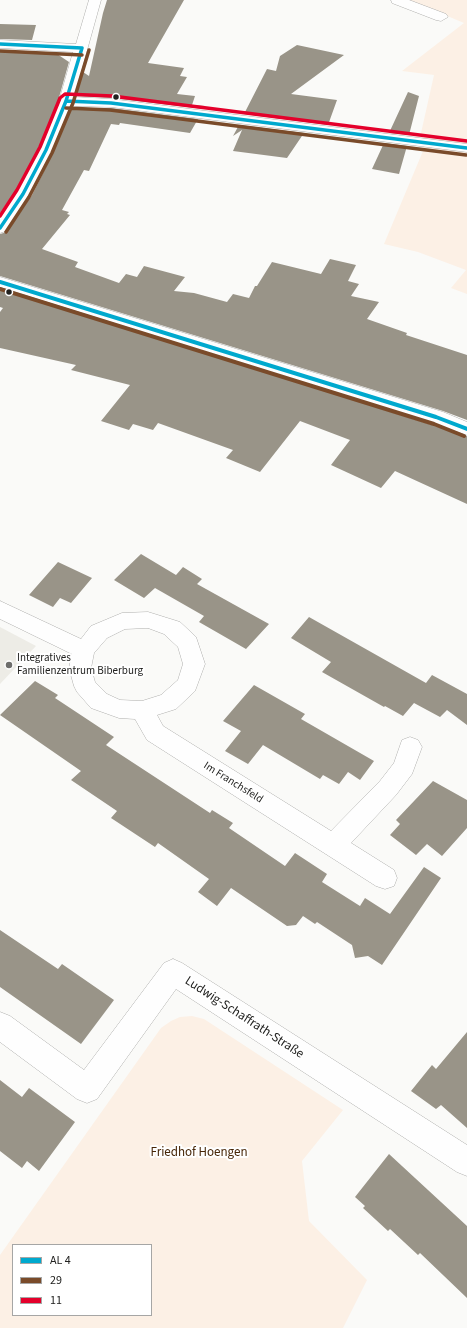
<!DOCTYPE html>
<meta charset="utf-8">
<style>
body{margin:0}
#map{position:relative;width:467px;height:1328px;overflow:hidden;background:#fafaf8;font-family:"Source Sans 3",sans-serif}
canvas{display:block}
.legend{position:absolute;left:12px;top:1244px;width:140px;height:72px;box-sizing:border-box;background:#fff;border:1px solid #a6a6a5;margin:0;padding:5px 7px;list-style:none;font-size:12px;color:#21211f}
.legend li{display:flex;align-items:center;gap:8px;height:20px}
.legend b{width:20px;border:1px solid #a6a6a5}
</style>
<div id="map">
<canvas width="467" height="1328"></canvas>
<ul class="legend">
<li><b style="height:5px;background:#00a9ce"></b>AL 4</li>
<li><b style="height:5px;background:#7a4b2a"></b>29</li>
<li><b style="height:5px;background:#e4002b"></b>11</li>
</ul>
</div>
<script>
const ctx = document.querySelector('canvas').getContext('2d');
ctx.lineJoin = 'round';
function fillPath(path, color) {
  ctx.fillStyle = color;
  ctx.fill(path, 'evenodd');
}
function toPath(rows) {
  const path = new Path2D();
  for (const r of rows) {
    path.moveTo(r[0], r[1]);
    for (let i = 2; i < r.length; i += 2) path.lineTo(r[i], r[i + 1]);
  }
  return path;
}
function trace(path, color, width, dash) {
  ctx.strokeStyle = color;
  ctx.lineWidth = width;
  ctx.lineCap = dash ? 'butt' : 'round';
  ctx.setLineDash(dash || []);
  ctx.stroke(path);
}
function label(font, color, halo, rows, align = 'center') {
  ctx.font = font + ' "Source Sans 3",sans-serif';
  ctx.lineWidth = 4;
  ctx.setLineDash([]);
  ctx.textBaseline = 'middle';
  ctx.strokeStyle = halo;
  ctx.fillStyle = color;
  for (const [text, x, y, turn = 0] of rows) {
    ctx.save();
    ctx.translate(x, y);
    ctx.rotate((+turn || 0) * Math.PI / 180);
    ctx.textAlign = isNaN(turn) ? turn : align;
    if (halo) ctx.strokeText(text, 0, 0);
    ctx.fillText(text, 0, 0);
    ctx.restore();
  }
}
fillPath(toPath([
 [0,627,36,646,0,684]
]), '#edece6');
fillPath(toPath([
 [409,0,467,0,467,294,451,288,466,270,418,252,384,244,423,151,421,133,434,75,402,71,464,23],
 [192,1016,204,1019,343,1110,302,1161,309,1221,367,1280,343,1328,0,1328,0,1255,161,1028,171,1021,180,1017],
 [13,1245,151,1245,151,1315,13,1315]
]), '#fcf0e5');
fillPath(toPath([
 [107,0,184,0,148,63,184,68,180,76,187,77,177,94,195,96,192,105,205,106,204,109,111,98,76,96,83,72,89,76,103,13],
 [0,24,36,25,32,40,0,39],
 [297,45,344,55,291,94,337,100,328,125,244,114,267,69,276,71,280,56],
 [0,50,57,54,69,62,58,101,38,149,14,193,0,213],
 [408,92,419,96,409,135,389,133],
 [72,108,111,108,198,119,190,133,120,123,119,125,111,124,89,171,84,170,62,210,69,212,67,214,70,215,42,249,78,262,75,267,119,283,126,274,137,277,144,266,185,277,174,291,194,293,227,302,233,294,249,298,255,286,257,286,272,262,321,274,330,259,356,265,348,281,359,284,351,296,379,302,367,319,407,333,406,335,467,355,467,420,443,411,0,276,0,234,7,232,32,195,54,151],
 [239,125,304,133,287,158,233,151,242,130,233,136],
 [384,143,407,146,399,174,372,169],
 [0,289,467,436,467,504,395,471,381,488,331,465,350,440,300,421,260,472,226,458,233,450,158,423,153,430,133,424,129,430,101,421,130,385,71,370,76,365,0,348,0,312,3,308,0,307],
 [141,554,176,575,183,567,202,579,197,584,269,624,246,649,199,622,204,616,155,588,144,598,114,580],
 [58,562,92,578,71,603,60,598,53,607,29,595],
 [309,617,426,683,432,675,467,694,467,725,447,710,440,717,414,703,403,716,385,706,384,707,322,672,331,662,291,638],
 [35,681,58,695,55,698,114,737,106,745,210,813,212,810,233,823,229,828,285,866,295,853,327,874,322,882,360,906,365,898,390,914,424,867,441,878,382,965,368,956,355,958,352,945,317,922,315,924,303,916,296,925,287,926,231,888,217,906,198,892,209,879,158,843,155,847,111,818,117,811,71,780,81,771,0,715],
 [254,685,305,714,301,719,374,761,360,780,348,772,339,784,323,775,320,779,263,745,248,764,225,751,241,731,223,721],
 [433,781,467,800,467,828,442,856,427,844,416,855,390,835,400,824,396,820],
 [0,930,58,969,62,964,114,1000,81,1044,0,987],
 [467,1032,467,1128,441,1105,436,1109,411,1091,432,1065,436,1069],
 [0,1080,22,1097,29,1088,75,1122,39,1171,27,1161,22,1168,0,1151],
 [389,1154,467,1226,467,1298,420,1253,418,1255,390,1229,388,1231,363,1208,365,1206,355,1197]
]), '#999488');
const minor = toPath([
 [89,0,101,0,74,97,111,99,467,144,467,152,111,107,71,106,53,150,31,194,6,231,0,233,0,216,15,194,39,150,59,101,73,52,0,48,0,40,76,44,89,0],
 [391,0,409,0,446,14,448,17,441,21,436,20,392,3,391,0],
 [0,277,443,412,467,422,467,435,429,422,0,287,0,277],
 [0,601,81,639,91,626,122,613,148,612,180,622,196,637,205,664,195,691,176,709,157,715,163,726,331,831,380,781,394,763,402,740,410,737,418,740,422,747,412,774,396,795,351,843,394,870,397,878,394,886,385,889,376,886,147,740,135,719,119,718,91,708,77,692,74,686,69,668,72,654,0,619,0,601],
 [148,628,164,634,178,647,183,664,178,680,161,695,142,701,120,700,107,694,95,682,91,668,94,653,107,638,125,629,148,628],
 [173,959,182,963,467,1145,467,1176,457,1172,176,989,97,1099,87,1103,77,1099,0,1042,0,1012,10,1016,84,1070,164,963,173,959]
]);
trace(minor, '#afafad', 1);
fillPath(minor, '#fefefe');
trace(toPath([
 [0,44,82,48],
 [66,101,111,103,467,148],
 [0,228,23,194,46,150,66,101,82,48]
]), '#00a9ce', 3.5);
trace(toPath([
 [0,282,436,417,467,429]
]), '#00a9ce', 4);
trace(toPath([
 [0,51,82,55],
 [66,108,110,110,466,155],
 [6,232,29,197,52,153,73,103,89,50]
]), '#7a4b2a', 3.5);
trace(toPath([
 [0,289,434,424,464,436]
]), '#7a4b2a', 4);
trace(toPath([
 [0,216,17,190,40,147,60,98,65,94,112,96,467,141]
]), '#e4002b', 3.5);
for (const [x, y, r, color] of [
 [116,97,3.5,"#21211f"],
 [9,292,3.5,"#21211f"],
 [9,665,4,"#6d6d6b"]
]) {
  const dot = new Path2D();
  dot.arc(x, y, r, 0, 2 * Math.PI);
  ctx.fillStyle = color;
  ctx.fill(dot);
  trace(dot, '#fff', 1.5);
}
label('11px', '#21211f', '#fff', [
 ["Integratives",17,659],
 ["Familienzentrum Biberburg",17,672]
], 'left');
label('11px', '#21211f', '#fff', [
 ["Im Franchsfeld",233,783,32]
]);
label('13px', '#21211f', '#fff', [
 ["Ludwig-Schaffrath-Straße",244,1018,33]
]);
label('13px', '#472607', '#fff', [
 ["Friedhof Hoengen",199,1153]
]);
</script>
